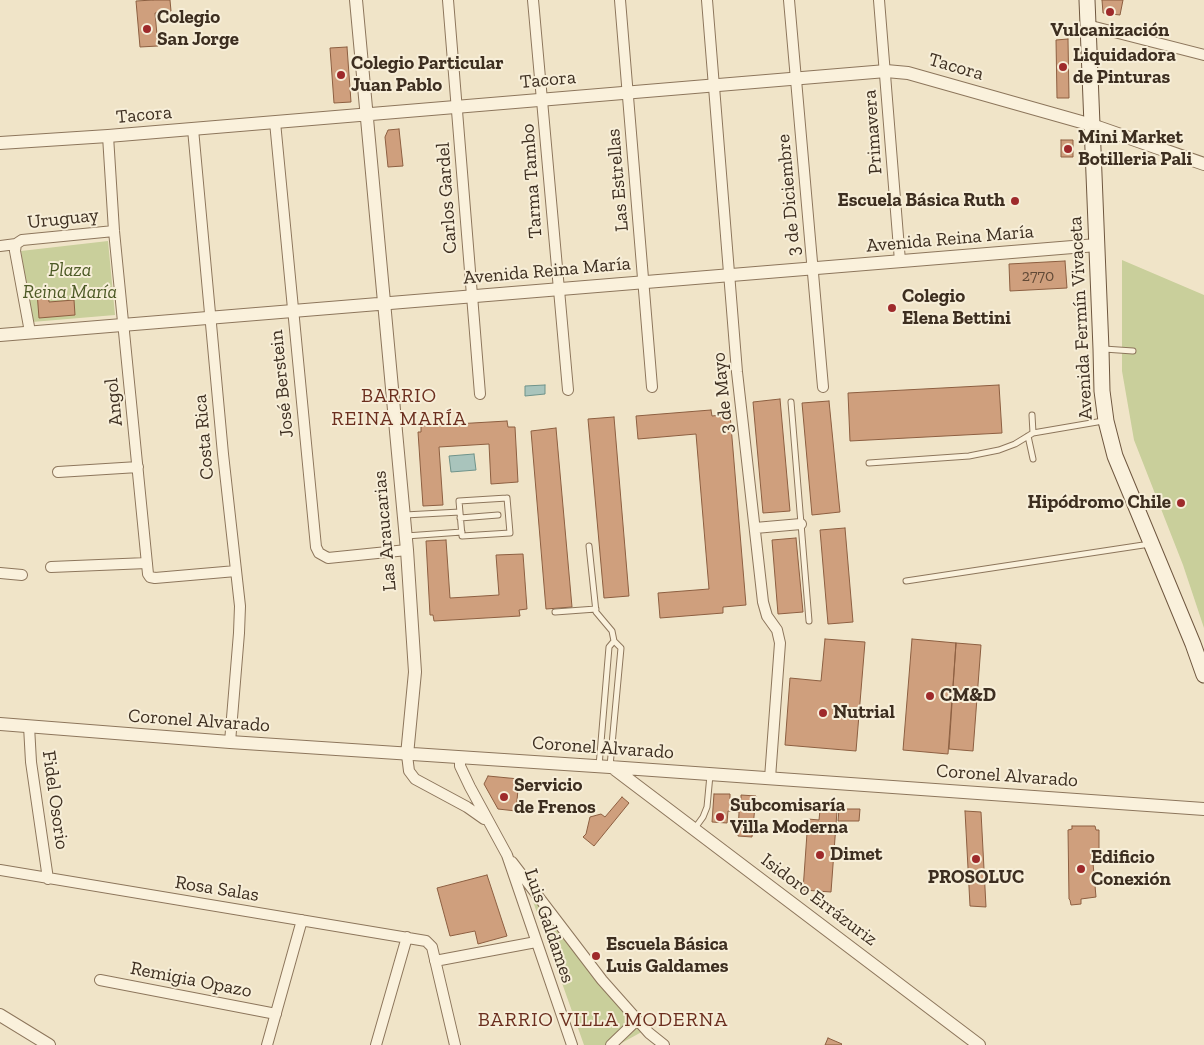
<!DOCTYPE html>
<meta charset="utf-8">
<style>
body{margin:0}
canvas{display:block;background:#f0e4c8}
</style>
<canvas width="1204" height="1045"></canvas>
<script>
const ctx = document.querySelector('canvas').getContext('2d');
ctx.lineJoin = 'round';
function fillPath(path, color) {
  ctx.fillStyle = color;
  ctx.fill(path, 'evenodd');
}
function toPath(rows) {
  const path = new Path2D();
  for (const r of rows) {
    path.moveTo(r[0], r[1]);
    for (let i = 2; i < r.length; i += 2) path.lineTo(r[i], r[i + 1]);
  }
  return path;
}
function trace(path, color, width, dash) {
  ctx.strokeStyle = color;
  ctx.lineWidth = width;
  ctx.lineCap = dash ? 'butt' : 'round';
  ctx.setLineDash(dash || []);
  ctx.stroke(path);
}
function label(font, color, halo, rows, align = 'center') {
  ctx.font = font + ' "Zilla Slab",serif';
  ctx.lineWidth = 4;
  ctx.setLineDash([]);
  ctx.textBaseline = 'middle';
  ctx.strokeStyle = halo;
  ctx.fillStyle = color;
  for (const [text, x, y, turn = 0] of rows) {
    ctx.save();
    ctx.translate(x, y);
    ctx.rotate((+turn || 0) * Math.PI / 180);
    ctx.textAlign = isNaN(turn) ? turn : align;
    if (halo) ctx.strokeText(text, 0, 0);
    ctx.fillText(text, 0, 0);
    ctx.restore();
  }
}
fillPath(toPath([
 [108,241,115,315,32,322,21,251],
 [1122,260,1204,295,1204,628,1183,565,1134,440,1122,371],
 [530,893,647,1029,618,1045,584,1045]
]), '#c9cf9b');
const water = toPath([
 [545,385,545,394,525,396,525,386,545,385],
 [474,454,476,470,451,472,449,456,474,454]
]);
fillPath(water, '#a9c4bc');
trace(water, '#6f938a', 1);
const building = toPath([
 [153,0,170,0,171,11,155,13,158,46,140,47,136,1,153,0],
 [1102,0,1123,0,1120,15,1103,13,1102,0],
 [1068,39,1069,98,1057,98,1056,40,1068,39],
 [347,47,351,102,334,103,330,48,347,47],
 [399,129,403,166,388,167,385,137,388,130,399,129],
 [1061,140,1073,140,1073,157,1061,157,1061,140],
 [1065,261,1067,288,1010,291,1009,264,1065,261],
 [48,291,49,302,74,300,75,315,39,318,37,292,48,291],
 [999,385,1002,433,850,441,848,393,999,385],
 [780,399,790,511,763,513,753,402,780,399],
 [829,401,840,512,812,515,802,403,829,401],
 [711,410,712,416,730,414,746,605,723,607,723,613,660,618,658,593,709,589,696,434,638,439,636,416,711,410],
 [614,417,629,596,604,598,588,419,614,417],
 [507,421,508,427,515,427,518,482,491,484,489,444,439,447,443,505,423,506,418,432,421,432,421,426,507,421],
 [556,428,572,607,546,609,531,431,556,428],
 [845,528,853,622,828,624,820,530,845,528],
 [796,538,803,612,778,614,772,540,796,538],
 [446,540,450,598,499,595,496,555,523,554,527,609,519,610,520,616,434,621,433,615,430,615,426,541,446,540],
 [825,639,865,642,856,751,785,745,790,678,821,681,825,639],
 [912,639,956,643,948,754,903,750,912,639],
 [956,643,981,645,973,751,949,749,956,643],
 [488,776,519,779,516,811,498,809,484,784,488,776],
 [714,794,730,794,730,799,741,800,741,795,756,796,752,837,738,836,739,812,728,811,727,823,712,822,714,794],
 [622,797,629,803,594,846,583,837,586,834,590,817,601,814,605,817,622,797],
 [839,809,860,809,859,821,838,821,839,809],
 [820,810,837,811,831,892,803,890,808,819,819,820,820,810],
 [965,811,981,812,986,907,970,906,965,811],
 [1072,826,1095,826,1096,830,1099,830,1099,863,1093,863,1096,897,1081,899,1081,904,1071,905,1070,900,1069,899,1068,830,1072,829,1072,826],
 [487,875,507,936,478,944,475,931,450,936,437,888,487,875],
 [828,1038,842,1044,841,1045,825,1045,828,1038]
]);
fillPath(building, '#cf9f7d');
trace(building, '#8d5f41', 1);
const service = toPath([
 [1104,349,1133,351],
 [791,402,809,621],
 [1032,415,1033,433],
 [1028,436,1033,459],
 [869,463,969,456,999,450,1015,444,1033,433,1103,421],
 [507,498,510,533,462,536,459,501,507,498],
 [405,515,460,512],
 [460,518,498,515],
 [406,536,462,532],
 [589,546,596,612,612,631,614,641,621,648,610,766],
 [906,581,1150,544],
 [555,612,596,609],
 [599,766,609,647,614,641],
 [695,828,703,817,707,807,710,775]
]);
const minor = toPath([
 [448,0,480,394],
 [533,0,568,390],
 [620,0,652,387],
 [707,0,737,372,763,602,767,616,777,630,780,643,770,778],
 [789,0,823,387],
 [879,0,900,261],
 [1087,25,1204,55],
 [275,122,316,547,319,553,328,558,407,550],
 [193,129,223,454,240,606,239,633,230,742],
 [108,136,114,231,148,574,150,577,155,578,236,571],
 [16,244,15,251,30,332],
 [0,246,16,244,22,240,114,231],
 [58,472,138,467],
 [755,528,801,524],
 [51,567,147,563],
 [0,573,22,575],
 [29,726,31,762,48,879],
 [407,755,409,771,415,779,467,807,484,819],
 [460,758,460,766,470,787,507,855,572,1045],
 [512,862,602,980,649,1033,664,1045],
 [0,870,426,941,432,947,455,1045],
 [435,961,536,942],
 [100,980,276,1014],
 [267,1045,302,920],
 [376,1045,407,937],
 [611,1045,637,1020]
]);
const tertiary = toPath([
 [356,0,407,550,415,672,407,755],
 [0,143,108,136,886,71,908,73,1092,125,1204,164],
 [0,335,1097,245],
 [0,724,230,742,610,767,1204,809],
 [612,767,979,1045],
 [0,1015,49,1045]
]);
const secondary = toPath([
 [1087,0,1101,349,1102,391,1106,421,1115,456,1193,644,1204,675]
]);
trace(service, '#8d765c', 7);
trace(minor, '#8d765c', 12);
trace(tertiary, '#8d765c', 14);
trace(secondary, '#6f573f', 17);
trace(service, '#faf1dc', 5);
trace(minor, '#faf1dc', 10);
trace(tertiary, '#faf1dc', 12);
trace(secondary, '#faf1dc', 15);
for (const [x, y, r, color] of [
 [1110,12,5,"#9e2a2b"],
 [147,29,5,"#9e2a2b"],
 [1063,67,5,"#9e2a2b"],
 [341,75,5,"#9e2a2b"],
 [1068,149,5,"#9e2a2b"],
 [1015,201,5,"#9e2a2b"],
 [892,308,5,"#9e2a2b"],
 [1181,503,5,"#9e2a2b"],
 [930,696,5,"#9e2a2b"],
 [823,713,5,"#9e2a2b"],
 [504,797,5,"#9e2a2b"],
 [720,817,5,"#9e2a2b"],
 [820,855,5,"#9e2a2b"],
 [976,859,5,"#9e2a2b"],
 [1081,869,5,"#9e2a2b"],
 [596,956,5,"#9e2a2b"]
]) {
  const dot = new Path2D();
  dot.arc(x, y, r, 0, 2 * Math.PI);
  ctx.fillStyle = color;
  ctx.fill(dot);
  trace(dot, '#f7eed8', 2);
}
label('16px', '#624a37', null, [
 ["2770",1038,276]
]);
label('bold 19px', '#3d2e20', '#f7eed8', [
 ["Colegio",157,18],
 ["San Jorge",157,40],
 ["Vulcanización",1110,31,"center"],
 ["Liquidadora",1073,56],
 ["de Pinturas",1073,78],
 ["Colegio Particular",351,64],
 ["Juan Pablo",351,86],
 ["Mini Market",1078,138],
 ["Botilleria Pali",1078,160],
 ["Escuela Básica Ruth",1005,201,"right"],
 ["Colegio",902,297],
 ["Elena Bettini",902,319],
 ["Hipódromo Chile",1171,503,"right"],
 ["CM&D",940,696],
 ["Nutrial",833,713],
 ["Servicio",514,786],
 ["de Frenos",514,808],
 ["Subcomisaría",730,806],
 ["Villa Moderna",730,828],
 ["Dimet",830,855],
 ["Edificio",1091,858],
 ["Conexión",1091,880],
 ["PROSOLUC",976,878,"center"],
 ["Escuela Básica",606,945],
 ["Luis Galdames",606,967]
], 'left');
label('19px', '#3d2e20', '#f7eed8', [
 ["Tacora",956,67,16],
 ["Tacora",548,80,-5],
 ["Tacora",144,115,-5],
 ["Primavera",873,132,-94],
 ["Las Estrellas",618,180,-95],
 ["Tarma Tambo",532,181,-94],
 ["3 de Diciembre",789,195,-95],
 ["Carlos Gardel",447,198,-94],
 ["Uruguay",63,219,-6],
 ["Avenida Reina María",950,239,-5],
 ["Avenida Reina María",547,271,-5],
 ["Avenida Fermín Vivaceta",1081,318,-93],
 ["José Berstein",282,384,-96],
 ["3 de Mayo",723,393,-96],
 ["Angol",114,402,-96],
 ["Costa Rica",204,437,-95],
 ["Las Araucarias",385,531,-95],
 ["Coronel Alvarado",199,721,4],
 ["Coronel Alvarado",603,748,4],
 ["Coronel Alvarado",1007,776,4],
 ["Fidel Osorio",55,800,82],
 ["Rosa Salas",217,889,9],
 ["Isidoro Errázuriz",819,900,37],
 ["Luis Galdames",549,926,71],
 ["Remigia Opazo",191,980,11]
]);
label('italic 19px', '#4d5a26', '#f7eed8', [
 ["Plaza",70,271],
 ["Reina María",70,293]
]);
ctx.letterSpacing = '1px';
label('20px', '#6b2e1e', '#f7eed8', [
 ["BARRIO",399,396],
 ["REINA MARÍA",399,419],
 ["BARRIO VILLA MODERNA",603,1020]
]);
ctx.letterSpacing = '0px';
</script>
